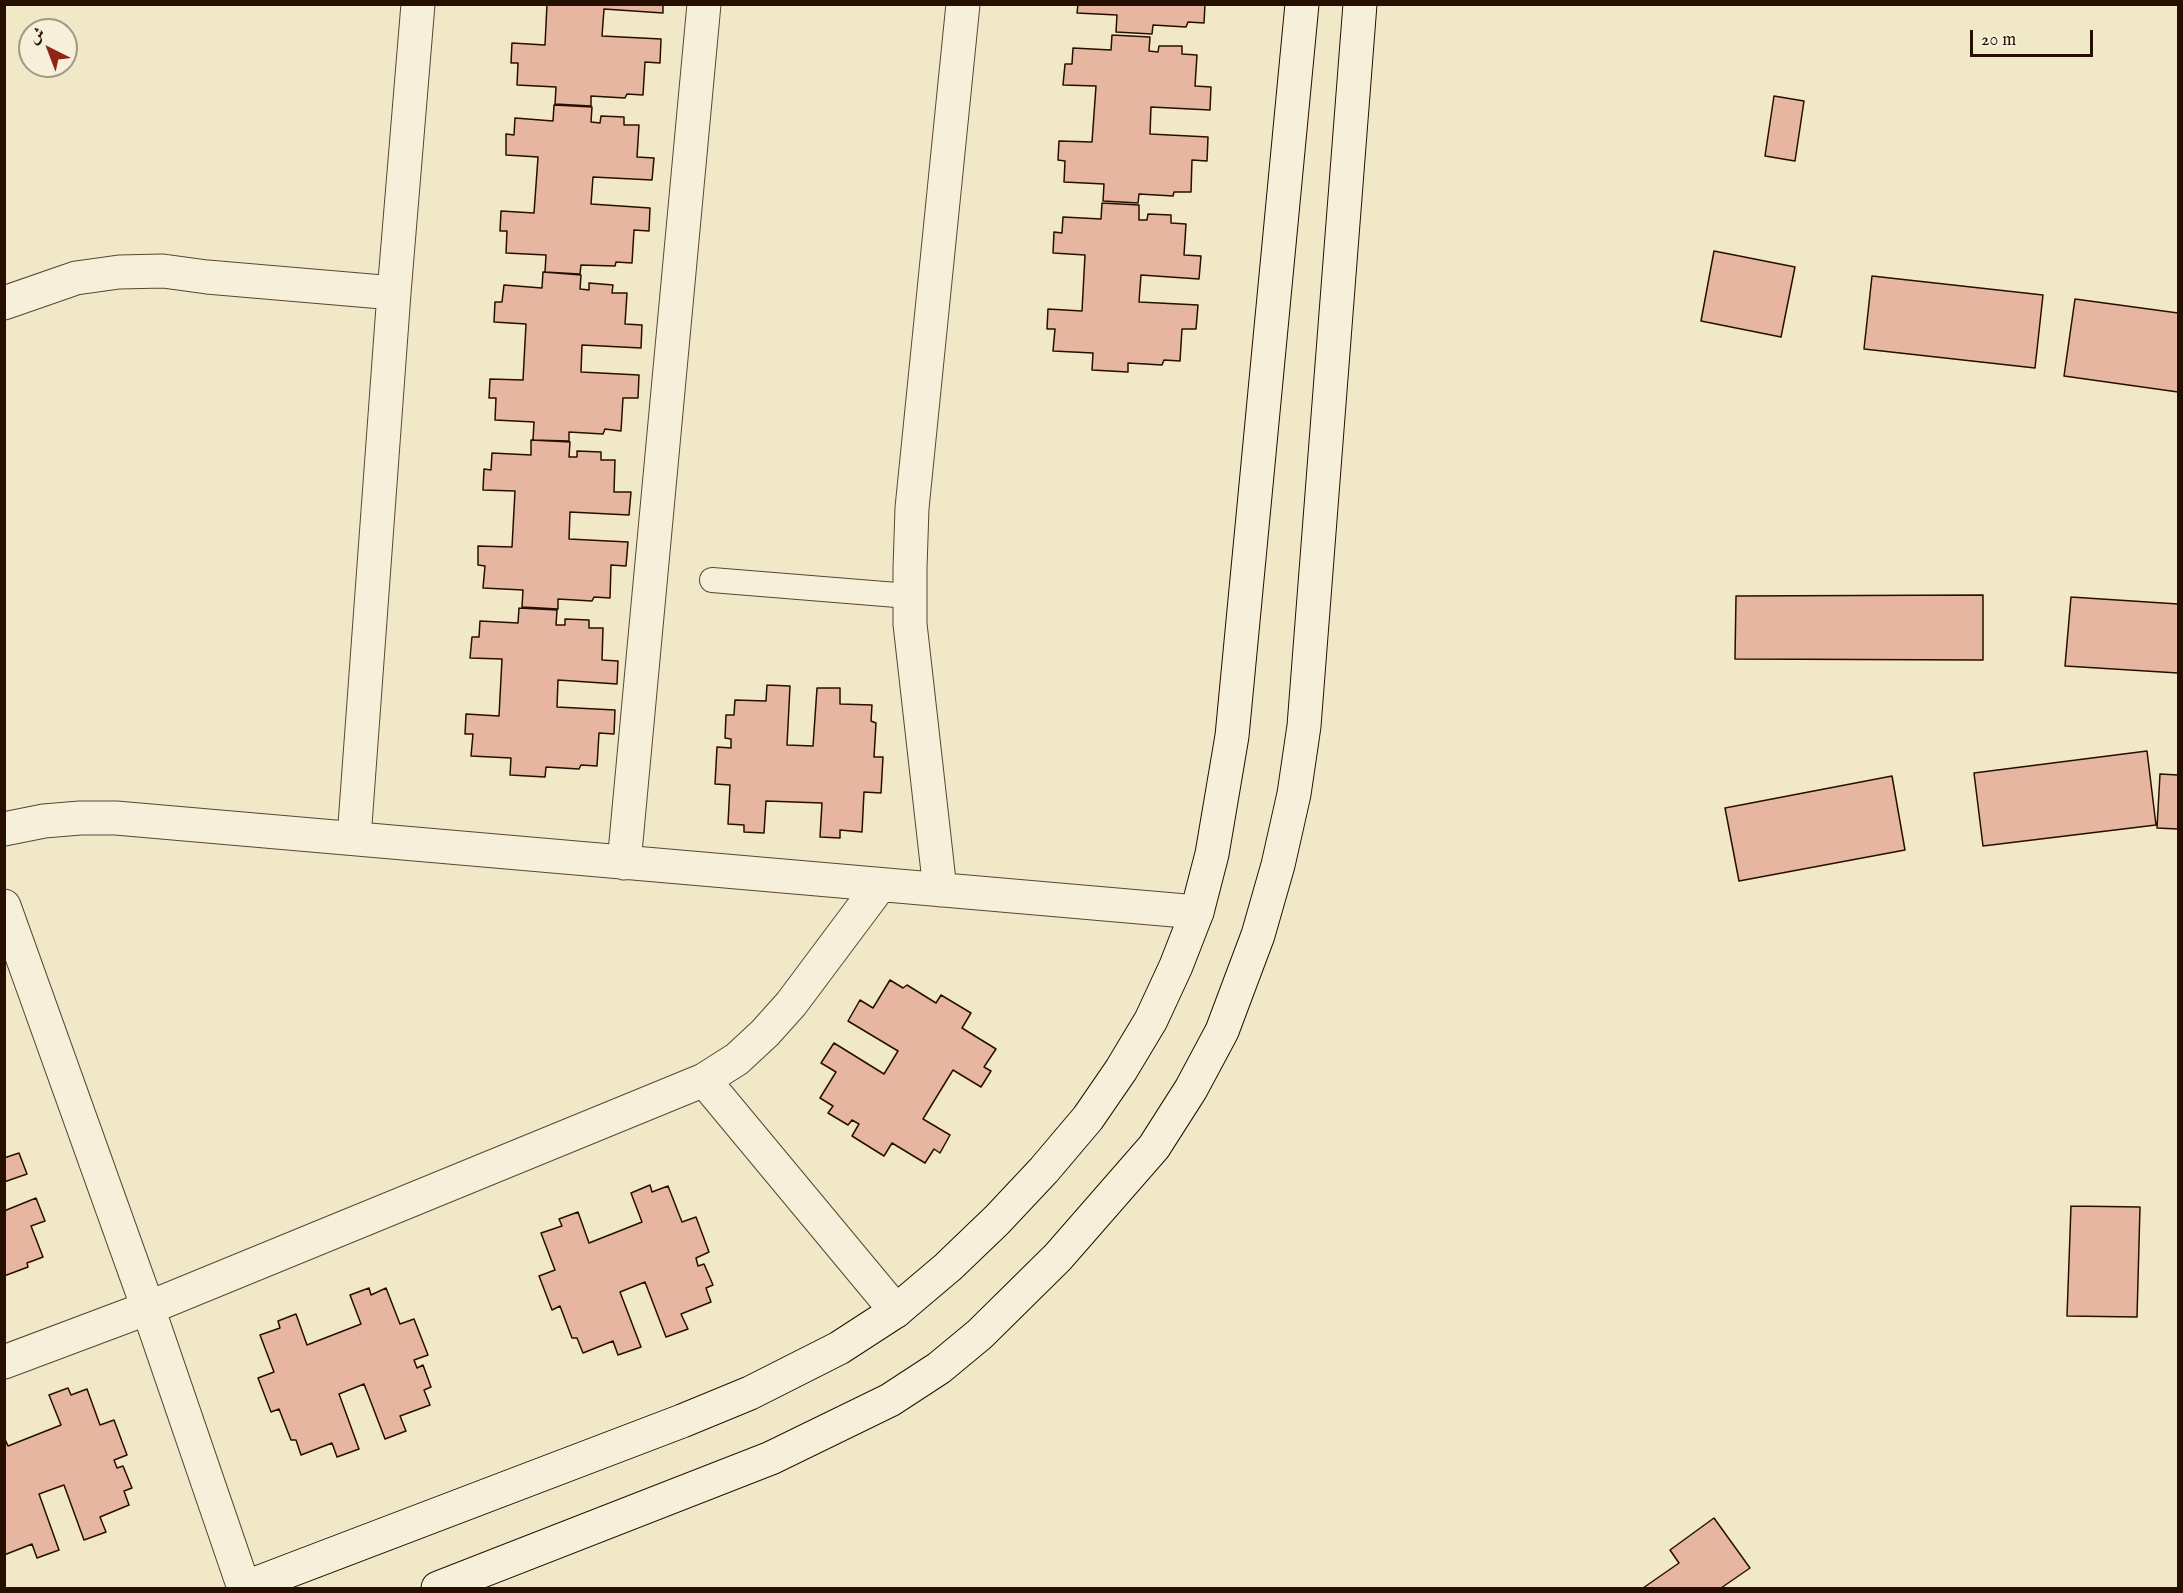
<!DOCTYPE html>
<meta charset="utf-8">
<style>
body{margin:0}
#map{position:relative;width:2183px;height:1593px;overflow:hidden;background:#f1e8c8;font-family:"IM FELL English",Amiri,serif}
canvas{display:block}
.frame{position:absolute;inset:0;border:6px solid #260f00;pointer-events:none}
.north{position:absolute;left:18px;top:18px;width:60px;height:60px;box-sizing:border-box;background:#f6f0db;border:2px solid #a39683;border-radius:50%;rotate:318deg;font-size:16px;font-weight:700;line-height:24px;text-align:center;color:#260f00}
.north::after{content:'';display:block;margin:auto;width:21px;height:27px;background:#8f2418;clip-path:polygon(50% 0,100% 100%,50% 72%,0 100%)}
.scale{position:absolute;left:1970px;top:30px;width:123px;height:27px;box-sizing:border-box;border:3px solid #260f00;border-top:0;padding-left:8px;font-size:18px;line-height:21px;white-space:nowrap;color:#260f00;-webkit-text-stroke:4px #f6f0db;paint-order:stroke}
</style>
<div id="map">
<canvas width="2183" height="1593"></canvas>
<div class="frame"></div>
<div class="north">ش</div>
<div class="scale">20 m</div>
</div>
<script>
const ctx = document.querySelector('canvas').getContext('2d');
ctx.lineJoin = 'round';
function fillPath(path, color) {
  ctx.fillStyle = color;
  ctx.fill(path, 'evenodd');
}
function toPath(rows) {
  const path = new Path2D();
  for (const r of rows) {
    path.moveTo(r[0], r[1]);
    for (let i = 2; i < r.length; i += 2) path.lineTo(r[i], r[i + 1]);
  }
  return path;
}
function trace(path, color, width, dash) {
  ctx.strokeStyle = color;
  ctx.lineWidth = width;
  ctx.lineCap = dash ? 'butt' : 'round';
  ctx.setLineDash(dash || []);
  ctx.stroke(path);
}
const building = toPath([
 [547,4,663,4,663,13,604,9,602,36,661,39,660,63,645,62,643,95,627,94,625,98,591,96,591,106,555,104,556,87,517,85,518,63,511,63,512,43,545,45,547,4],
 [1078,4,1205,4,1204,23,1188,22,1186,27,1153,25,1152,34,1116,32,1117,15,1077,13,1078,4],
 [1112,35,1150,37,1149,51,1158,52,1159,46,1182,46,1182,54,1197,55,1195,86,1211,87,1210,110,1151,107,1150,134,1208,137,1207,161,1192,160,1191,192,1174,192,1173,196,1139,194,1138,203,1103,201,1104,184,1064,182,1065,161,1058,160,1059,141,1092,142,1096,86,1063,85,1065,64,1072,64,1073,48,1111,50,1112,35],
 [1774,96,1804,101,1795,161,1765,156,1774,96],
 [554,105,592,107,591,122,600,123,601,116,624,117,624,125,639,125,637,157,654,158,652,180,593,177,591,204,650,208,649,231,634,230,632,263,616,262,615,266,581,265,580,274,545,272,546,255,506,253,507,231,500,231,501,211,534,213,538,157,506,155,506,134,514,135,515,118,553,121,554,105],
 [1102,203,1139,205,1139,220,1147,220,1148,214,1171,215,1171,223,1186,224,1184,255,1201,256,1199,279,1141,275,1139,302,1198,305,1196,329,1182,329,1180,361,1164,360,1162,365,1128,363,1128,372,1092,370,1093,353,1053,351,1055,329,1047,329,1048,309,1082,311,1085,255,1053,253,1054,232,1062,233,1063,217,1101,219,1102,203],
 [1714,251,1795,267,1781,337,1701,321,1714,251],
 [543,272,581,275,580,289,589,290,589,283,613,285,612,293,627,293,625,324,642,325,641,348,582,345,581,372,639,375,638,398,623,398,621,431,605,429,603,434,569,432,569,441,533,440,534,422,495,420,496,398,489,398,490,379,523,380,526,324,494,322,495,302,502,302,504,285,542,288,543,272],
 [1872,276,2043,295,2035,368,1864,349,1872,276],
 [2075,299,2178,313,2178,392,2064,376,2075,299],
 [531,440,570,442,569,457,577,457,577,451,601,452,601,460,615,460,614,492,631,492,629,515,570,512,569,539,628,542,626,566,611,565,610,598,594,597,592,601,558,599,558,609,522,607,523,590,483,588,485,566,478,565,478,546,512,547,515,491,483,490,484,469,491,470,492,453,531,455,531,440],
 [1983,595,1983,660,1735,659,1736,596,1983,595],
 [2071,597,2178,604,2178,673,2065,666,2071,597],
 [519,608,557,610,556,625,565,625,565,619,589,620,589,628,603,628,602,660,618,661,617,684,558,680,557,707,615,710,614,734,599,733,597,766,581,765,579,769,546,767,545,777,510,775,511,758,471,756,473,734,465,734,466,714,499,716,502,659,470,658,472,637,479,637,480,621,518,623,519,608],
 [767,685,790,686,787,745,813,746,817,688,840,688,840,704,872,705,871,721,876,723,874,757,883,757,881,793,864,792,862,832,840,830,840,838,820,837,822,803,766,801,764,833,744,832,744,825,728,824,730,785,715,784,717,747,731,748,731,739,725,738,726,715,734,715,735,700,766,701,767,685],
 [2147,751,2156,825,1983,846,1974,773,2147,751],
 [2160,774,2178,775,2178,829,2157,828,2160,774],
 [1892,776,1905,850,1739,881,1725,808,1892,776],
 [890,980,903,988,907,985,936,1003,941,995,971,1013,962,1028,996,1049,984,1067,991,1071,981,1087,953,1070,923,1119,950,1135,940,1153,934,1149,925,1163,892,1143,884,1156,852,1136,859,1124,852,1120,848,1125,828,1113,833,1106,820,1098,836,1072,821,1063,834,1043,884,1074,898,1051,848,1021,860,1000,873,1008,890,980],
 [19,1153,27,1174,4,1182,4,1158,19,1153],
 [650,1185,652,1192,668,1186,682,1222,696,1217,709,1252,696,1258,698,1266,704,1264,713,1285,706,1288,711,1302,681,1314,688,1329,666,1337,645,1282,620,1292,641,1347,618,1355,613,1341,583,1353,577,1338,572,1338,560,1306,552,1310,539,1276,555,1270,541,1233,562,1226,559,1219,578,1212,589,1243,642,1222,631,1193,650,1185],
 [36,1198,45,1221,31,1226,43,1257,27,1263,28,1267,4,1276,4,1211,36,1198],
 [2071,1206,2140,1207,2137,1317,2067,1316,2071,1206],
 [369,1288,371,1295,386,1288,400,1324,414,1319,428,1355,414,1360,417,1368,423,1365,431,1387,424,1390,430,1405,400,1416,406,1431,385,1439,364,1384,339,1394,359,1449,337,1457,332,1443,301,1455,296,1440,291,1440,279,1409,271,1412,258,1378,274,1372,260,1335,280,1328,278,1321,296,1314,307,1345,361,1324,350,1295,369,1288],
 [68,1388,71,1395,87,1389,100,1425,114,1420,127,1455,114,1460,117,1468,123,1466,132,1488,124,1491,129,1505,100,1517,106,1532,84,1540,64,1485,39,1494,59,1550,37,1558,32,1544,4,1555,4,1437,8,1446,61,1425,49,1395,68,1388],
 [1714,1518,1750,1568,1721,1588,1643,1588,1679,1563,1670,1550,1714,1518]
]);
fillPath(building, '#e7b6a1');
trace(building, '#260f00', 1.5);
const lane = toPath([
 [712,580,909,596]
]);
const street = toPath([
 [4,303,76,278,119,272,163,271,207,277,394,293],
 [4,829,44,821,80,818,116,818,1197,912],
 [354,838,394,293,418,4],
 [624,863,704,4],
 [940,890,910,624,910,568,912,508,963,4],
 [4,906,148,1308,244,1588],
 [704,1080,896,1311],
 [4,1362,148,1308,704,1080,737,1059,765,1033,791,1004,880,885]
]);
const secondary = toPath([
 [244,1588,682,1421,750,1393,839,1348,896,1311,948,1267,997,1220,1044,1170,1088,1118,1121,1070,1151,1020,1176,966,1197,912,1212,854,1232,736,1302,4],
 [438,1588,771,1458,890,1400,939,1368,980,1334,1058,1257,1154,1147,1191,1089,1222,1031,1258,935,1278,865,1294,794,1304,726,1360,4]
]);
trace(lane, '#594532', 26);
trace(street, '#594532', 35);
trace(secondary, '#260f00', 35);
trace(lane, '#f6f0db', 24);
trace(street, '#f6f0db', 33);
trace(secondary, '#f6f0db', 33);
</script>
